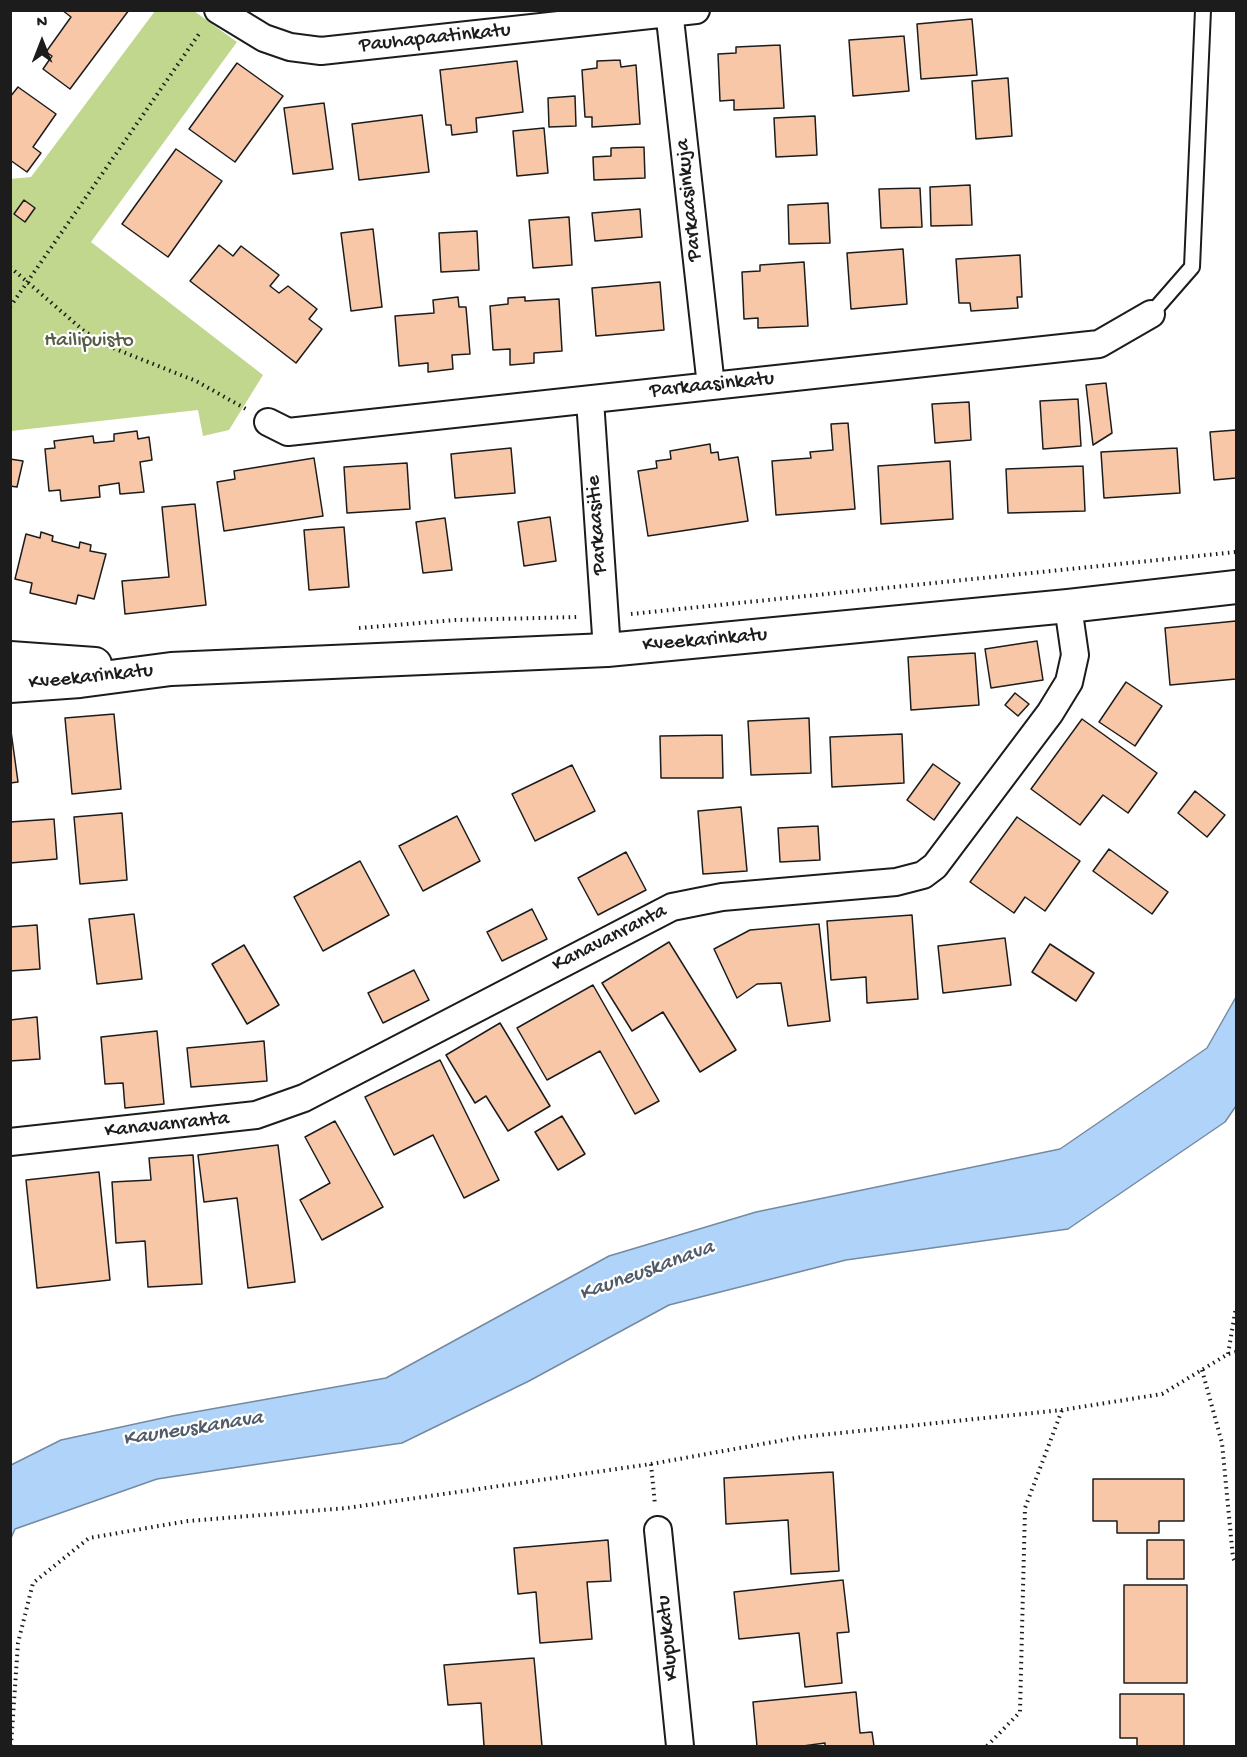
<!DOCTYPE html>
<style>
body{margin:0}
#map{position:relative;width:1247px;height:1757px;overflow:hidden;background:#fff;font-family:"Gochi Hand",sans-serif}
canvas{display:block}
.frame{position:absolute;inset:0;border:12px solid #1c1c1c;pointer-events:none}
.north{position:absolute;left:12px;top:12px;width:60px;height:60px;-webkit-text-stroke:4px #fff;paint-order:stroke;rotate:0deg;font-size:16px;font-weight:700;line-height:24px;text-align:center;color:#1c1c1c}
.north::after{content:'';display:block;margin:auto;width:21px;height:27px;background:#1c1c1c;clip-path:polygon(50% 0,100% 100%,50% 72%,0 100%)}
</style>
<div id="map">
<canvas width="1247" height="1757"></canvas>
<div class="frame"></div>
<div class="north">N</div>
</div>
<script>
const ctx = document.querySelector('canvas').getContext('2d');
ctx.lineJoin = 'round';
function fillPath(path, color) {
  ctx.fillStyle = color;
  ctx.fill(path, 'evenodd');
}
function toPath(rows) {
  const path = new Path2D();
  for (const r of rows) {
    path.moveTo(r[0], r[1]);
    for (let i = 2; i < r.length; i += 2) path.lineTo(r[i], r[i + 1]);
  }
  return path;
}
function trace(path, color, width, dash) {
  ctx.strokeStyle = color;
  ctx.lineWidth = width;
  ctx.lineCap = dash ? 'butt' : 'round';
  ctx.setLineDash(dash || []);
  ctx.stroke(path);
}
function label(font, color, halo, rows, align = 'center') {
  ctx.font = font + ' "Gochi Hand",sans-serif';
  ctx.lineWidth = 4.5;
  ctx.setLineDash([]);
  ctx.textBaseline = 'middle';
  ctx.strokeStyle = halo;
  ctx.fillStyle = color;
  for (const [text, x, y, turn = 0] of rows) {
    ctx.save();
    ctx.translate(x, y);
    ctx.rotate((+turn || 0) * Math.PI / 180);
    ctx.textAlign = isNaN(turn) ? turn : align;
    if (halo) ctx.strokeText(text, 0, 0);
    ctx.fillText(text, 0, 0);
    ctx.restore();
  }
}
fillPath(toPath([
 [155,11,194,11,237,42,91,242,263,375,229,430,203,436,198,410,11,431,10,179,31,177]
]), '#c1d78d');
const water = toPath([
 [1236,997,1236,1106,1225,1122,1068,1229,846,1260,669,1305,529,1381,402,1443,157,1479,15,1529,11,1538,11,1465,61,1440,172,1416,386,1378,609,1256,756,1212,1060,1149,1207,1048,1236,997]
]);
fillPath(water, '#b0d4f9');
trace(water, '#758aa1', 1.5);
const building = toPath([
 [62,10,129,10,70,89,43,69,52,56,46,52,71,17,62,10],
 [972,19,977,75,921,79,917,24,972,19],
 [904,36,909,91,853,96,849,40,904,36],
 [780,45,784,108,734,110,734,100,720,101,718,54,736,53,736,47,780,45],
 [620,60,621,67,636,65,640,124,592,127,592,117,585,117,582,70,597,68,597,61,620,60],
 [517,61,523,112,476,118,477,132,452,135,451,125,446,125,440,70,517,61],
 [237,63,283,96,235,162,189,129,237,63],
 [1008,78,1012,136,976,139,972,81,1008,78],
 [18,87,56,114,33,147,41,153,27,172,10,160,10,97,18,87],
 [575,96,576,126,549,127,548,98,575,96],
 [324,103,333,169,293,174,284,108,324,103],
 [422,115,429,172,359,180,352,124,422,115],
 [815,116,817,155,776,157,774,118,815,116],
 [544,128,548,173,517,176,513,131,544,128],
 [644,147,645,178,594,180,593,157,611,156,611,148,644,147],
 [176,149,222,181,168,257,122,224,176,149],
 [970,185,972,225,931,226,930,187,970,185],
 [920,188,922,227,881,228,879,189,920,188],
 [24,200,35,208,25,222,14,214,24,200],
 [828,203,830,243,789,244,788,205,828,203],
 [640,209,642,237,595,241,592,213,640,209],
 [569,217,572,265,533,268,529,220,569,217],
 [373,229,382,307,351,311,341,233,373,229],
 [477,231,479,270,441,272,439,233,477,231],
 [219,245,233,256,241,246,279,275,270,286,279,293,288,286,317,309,309,319,322,329,296,363,190,281,219,245],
 [903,249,907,304,851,309,847,253,903,249],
 [1020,255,1022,297,1017,297,1018,308,971,311,970,303,959,303,956,259,1020,255],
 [804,262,808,326,758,328,758,318,744,319,742,272,760,271,760,265,804,262],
 [660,282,664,330,596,336,592,288,660,282],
 [458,297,459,307,466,307,470,354,452,355,453,369,428,372,428,363,399,366,395,316,434,313,433,300,458,297],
 [525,297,525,301,559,299,562,351,534,353,534,363,510,365,510,349,493,350,490,306,508,304,508,298,525,297],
 [1106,383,1112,433,1093,445,1086,385,1106,383],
 [1078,399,1081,446,1043,449,1040,401,1078,399],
 [969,402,971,440,935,443,932,404,969,402],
 [848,423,855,509,776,515,772,461,811,458,810,452,833,450,831,424,848,423],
 [1236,430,1236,478,1214,480,1210,432,1236,430],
 [137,431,138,439,149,437,152,460,140,462,144,492,120,494,119,483,99,486,100,497,61,501,60,490,49,491,45,449,55,448,54,441,93,436,94,443,114,441,114,434,137,431],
 [710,444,711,453,718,452,719,460,738,457,748,521,648,536,638,471,657,468,656,461,671,459,670,451,710,444],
 [511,448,515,493,455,498,451,454,511,448],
 [1177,448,1180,493,1104,498,1101,452,1177,448],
 [314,458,323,516,224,531,217,482,235,479,234,471,314,458],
 [10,459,23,461,17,487,10,486,10,459],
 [950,461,953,519,881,524,878,466,950,461],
 [407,463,410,509,347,513,344,467,407,463],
 [1083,466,1085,511,1008,513,1006,469,1083,466],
 [195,504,206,605,125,614,122,581,169,577,162,507,195,504],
 [550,517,556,561,524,566,518,522,550,517],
 [445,518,452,570,423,573,416,522,445,518],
 [344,527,349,587,309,590,304,530,344,527],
 [41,532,53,536,52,541,79,548,80,542,91,545,90,551,106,554,94,599,78,595,76,604,30,593,32,583,15,579,26,534,40,538,41,532],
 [1236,621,1236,679,1170,685,1165,628,1236,621],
 [1037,641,1043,680,991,688,985,649,1037,641],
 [975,653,979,705,911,710,908,657,975,653],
 [1126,682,1162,706,1135,746,1099,722,1126,682],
 [1015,693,1029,704,1018,716,1005,705,1015,693],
 [114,714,121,789,72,794,65,718,114,714],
 [809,718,811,773,751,775,748,721,809,718],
 [1082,719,1157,773,1128,813,1103,795,1080,825,1031,789,1082,719],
 [10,724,18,782,10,783,10,724],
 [902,734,904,783,832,787,830,737,902,734],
 [722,735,723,778,661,778,660,736,722,735],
 [933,764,960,783,934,820,907,800,933,764],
 [572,765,595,811,535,841,512,794,572,765],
 [1195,791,1225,815,1207,837,1178,813,1195,791],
 [741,807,747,871,703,874,698,811,741,807],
 [122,813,127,880,80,884,74,817,122,813],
 [457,816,480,861,423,891,399,846,457,816],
 [1017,817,1080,861,1045,911,1025,897,1014,913,970,882,1017,817],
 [54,819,57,859,10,863,10,822,54,819],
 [818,826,820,860,780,862,778,828,818,826],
 [1109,849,1168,892,1152,914,1093,871,1109,849],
 [626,852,646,890,598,915,578,878,626,852],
 [360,861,389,915,323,951,294,897,360,861],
 [532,909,547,939,502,961,487,932,532,909],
 [134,914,142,979,97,984,89,919,134,914],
 [912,915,918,999,867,1003,866,977,831,980,827,921,912,915],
 [819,924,830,1021,788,1026,781,983,757,984,737,998,714,949,750,930,819,924],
 [37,925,40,969,10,971,10,927,37,925],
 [1005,938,1011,985,943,993,938,946,1005,938],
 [669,942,736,1050,700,1072,663,1012,632,1031,602,983,669,942],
 [1050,944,1094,973,1076,1001,1032,972,1050,944],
 [244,945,279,1005,247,1024,212,964,244,945],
 [414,970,429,1000,383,1023,368,993,414,970],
 [593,985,659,1101,635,1114,600,1051,547,1080,517,1028,593,985],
 [37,1017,40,1059,10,1061,10,1020,37,1017],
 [500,1023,550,1106,508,1131,486,1096,475,1103,446,1055,500,1023],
 [157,1031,164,1104,125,1108,123,1083,105,1084,101,1037,157,1031],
 [264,1041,267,1081,191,1087,187,1048,264,1041],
 [440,1060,499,1180,464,1198,433,1135,394,1155,365,1097,440,1060],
 [562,1116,585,1154,558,1170,535,1132,562,1116],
 [335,1121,383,1207,322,1240,300,1200,330,1183,305,1137,335,1121],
 [278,1145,295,1282,248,1288,237,1198,204,1202,198,1155,278,1145],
 [193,1155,202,1284,148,1287,145,1241,116,1243,112,1182,151,1180,149,1158,193,1155],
 [99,1172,110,1280,37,1288,26,1180,99,1172],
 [833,1472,839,1571,791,1574,788,1520,726,1524,724,1478,833,1472],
 [1093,1479,1184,1479,1184,1521,1159,1521,1159,1533,1117,1533,1117,1521,1093,1521,1093,1479],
 [608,1540,611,1581,587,1582,592,1639,540,1643,536,1592,518,1594,514,1548,608,1540],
 [1147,1540,1184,1540,1184,1579,1147,1579,1147,1540],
 [843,1580,849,1632,837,1633,842,1683,805,1687,799,1633,739,1639,734,1592,843,1580],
 [1124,1585,1187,1585,1187,1683,1124,1683,1124,1585],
 [534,1658,542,1746,484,1746,481,1703,448,1705,444,1665,534,1658],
 [856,1692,860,1733,872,1732,874,1746,825,1746,825,1743,803,1746,757,1746,753,1702,856,1692],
 [1120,1694,1184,1694,1184,1746,1137,1746,1137,1738,1120,1738,1120,1694]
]);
fillPath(building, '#f8c7a8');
trace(building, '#1c1c1c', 1.5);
const service = toPath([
 [1151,314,1192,267,1203,10]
]);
const minor = toPath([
 [218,10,264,38,290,47,321,51,696,10],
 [669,10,711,386],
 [590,400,607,650],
 [268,422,288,432,1099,344,1151,314],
 [10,1142,256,1115,304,1098,672,907,722,897,896,882,923,875,935,866,1050,713,1069,682,1075,655,1068,606],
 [658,1530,680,1746]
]);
const tertiary = toPath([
 [10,658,95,664],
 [10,686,80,681,171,669,607,650,1068,606,1236,587]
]);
trace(service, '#1c1c1c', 18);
trace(minor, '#1c1c1c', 30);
trace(tertiary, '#1c1c1c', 36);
trace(toPath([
 [10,267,84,331,108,346,196,381,246,409],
 [10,307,201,31],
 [631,614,1236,552],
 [359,628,456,620,579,617],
 [1228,1354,1236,1307],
 [1202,1370,1222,1443,1233,1558,1236,1563],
 [651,1464,655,1505],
 [11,1746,18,1643,33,1583,89,1538,188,1521,347,1508,651,1464,801,1437,1062,1410,1162,1394,1228,1354,1236,1352],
 [987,1746,1020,1712,1025,1508,1062,1410]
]), '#1c1c1c', 4, [1.5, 4.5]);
trace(service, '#fff', 14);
trace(minor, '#fff', 26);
trace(tertiary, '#fff', 32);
label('21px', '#1c1c1c', '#fff', [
 ["Pauhapaatinkatu",435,39,-6],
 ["Parkaasinkuja",690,200,-96],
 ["Parkaasinkatu",712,386,-6],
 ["Parkaasitie",598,525,-94],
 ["Kveekarinkatu",705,641,-5],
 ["Kveekarinkatu",91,678,-6],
 ["Kanavanranta",610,939,-27],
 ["Kanavanranta",167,1126,-6],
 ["Klupukatu",669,1638,-96]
]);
label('21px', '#565d44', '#fff', [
 ["Hailipuisto",89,342]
]);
label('italic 22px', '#505c69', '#fff', [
 ["Kauneuskanava",647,1272,-20],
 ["Kauneuskanava",193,1430,-9]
]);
</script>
